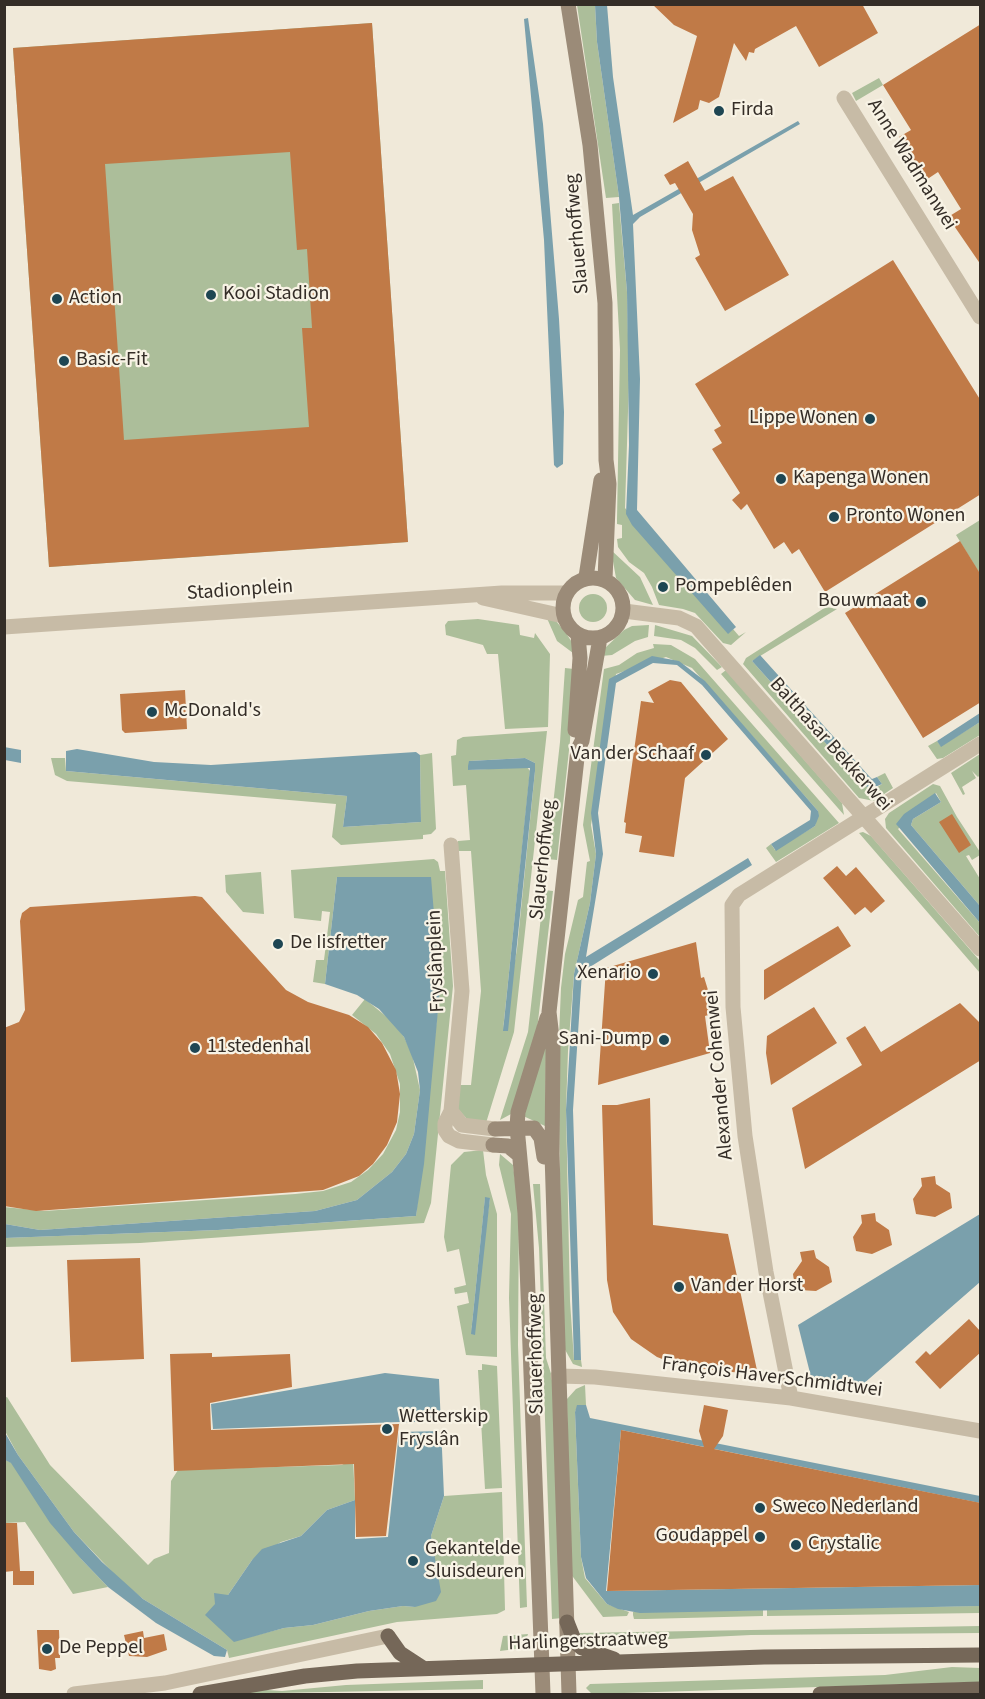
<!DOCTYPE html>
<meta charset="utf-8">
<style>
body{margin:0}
#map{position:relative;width:985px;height:1699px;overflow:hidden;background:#f0e9d9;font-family:"Source Sans 3",sans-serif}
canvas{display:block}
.frame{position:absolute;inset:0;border:6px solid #342d27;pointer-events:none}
</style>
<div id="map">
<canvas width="985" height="1699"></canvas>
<div class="frame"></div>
</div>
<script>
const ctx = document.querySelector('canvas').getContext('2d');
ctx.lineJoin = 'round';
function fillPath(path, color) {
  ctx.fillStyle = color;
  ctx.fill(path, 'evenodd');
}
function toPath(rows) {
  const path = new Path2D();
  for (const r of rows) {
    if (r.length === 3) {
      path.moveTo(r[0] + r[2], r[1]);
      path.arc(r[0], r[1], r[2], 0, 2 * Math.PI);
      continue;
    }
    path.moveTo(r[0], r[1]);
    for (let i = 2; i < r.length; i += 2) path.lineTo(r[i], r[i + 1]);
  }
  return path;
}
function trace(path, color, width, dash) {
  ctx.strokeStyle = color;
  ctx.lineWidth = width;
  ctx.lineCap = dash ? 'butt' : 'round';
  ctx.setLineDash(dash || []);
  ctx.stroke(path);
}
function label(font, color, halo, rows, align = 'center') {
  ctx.font = font + ' "Source Sans 3",sans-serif';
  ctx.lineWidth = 4.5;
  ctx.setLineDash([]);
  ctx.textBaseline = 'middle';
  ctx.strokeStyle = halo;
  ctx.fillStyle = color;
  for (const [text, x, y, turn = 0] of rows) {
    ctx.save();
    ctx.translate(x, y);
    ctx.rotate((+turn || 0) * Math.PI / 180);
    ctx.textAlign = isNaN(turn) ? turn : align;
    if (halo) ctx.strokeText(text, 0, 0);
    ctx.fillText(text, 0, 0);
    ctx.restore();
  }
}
fillPath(toPath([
 [577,5,595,5,597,42,619,197,606,198],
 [372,23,408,542,49,567,13,48],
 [879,78,883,85,856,101,852,93],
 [619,203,627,292,629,379,625,508,728,633,733,629,739,636,746,632,731,645,723,643,695,613,683,609,659,605,652,587,644,573,629,562,618,547,617,539,622,538,622,525,617,524,617,519,620,350,612,204],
 [980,520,980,574,956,535],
 [611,550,640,577,653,605,635,600,616,578],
 [593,608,14],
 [826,607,837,609,752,661,864,786,876,788,882,784,877,777,885,773,893,788,874,801,859,798,743,664,746,658],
 [546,616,556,621,566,633,575,647,573,653,557,641],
 [478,619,519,625,520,635,534,638,535,633,550,654,548,727,505,729,498,654,487,654,483,645,446,635,445,625,448,621],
 [649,625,648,637,635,641,612,655,601,656,605,648,624,630,632,626],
 [655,625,692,636,722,667,717,670,695,648,681,640,654,636],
 [653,644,671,645,695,659,839,823,776,862,766,848,771,844,775,850,815,826,818,811,692,668,666,657,616,674,591,825,596,854,590,903,574,974,568,1051,566,1110,570,1301,574,1360,581,1360,582,1367,573,1364,563,1346,558,1060,561,988,565,954,578,900,583,897,587,862,590,861,583,825,604,669,619,665,637,653,654,648],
 [565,668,574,669,570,741,557,860,547,859,560,742],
 [726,670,842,803,844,815,721,674],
 [980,722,980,735,943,758,937,759,928,746,937,741,941,746],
 [547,731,514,1032,486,1123,467,1119,458,1109,459,1085,471,1085,481,991,471,851,458,851,458,841,470,840,466,785,453,786,451,756,456,755,457,740,463,737],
 [525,758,535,763,535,771,517,949,503,1030,530,771,527,767,469,770,469,761],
 [432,753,436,829,431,834,423,835,423,839,341,845,332,837,336,804,67,781,55,775,51,758,65,758,66,771,347,796,343,827,421,822,420,755],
 [980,754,980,775,978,777,972,771,976,778,962,787,965,794,963,795,951,773],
 [933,784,940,786,957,817,980,852,980,855,972,860,969,855,966,856,980,879,980,906,911,825,913,819,941,802,936,793,898,829,980,923,980,937,886,828,885,819,889,813],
 [863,832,871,836,980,961,980,973,859,833],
 [434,859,438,862,440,871,445,871,453,986,431,1203,424,1223,140,1243,5,1247,4,1238,218,1230,416,1216,440,988,337,877,325,984,313,982,316,960,324,960,330,912,322,911,321,921,294,918,291,870],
 [261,872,264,914,243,912,226,892,225,875],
 [544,890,553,891,537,1030,511,1114,500,1120,528,1032],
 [365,999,393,1022,404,1037,412,1054,420,1090,414,1134,406,1154,392,1172,357,1200,315,1211,40,1230,5,1224,4,1207,44,1211,295,1194,323,1191,351,1182,368,1170,383,1154,396,1130,400,1112,400,1084,390,1054,376,1034,352,1015],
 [546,1045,545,1126,521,1115],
 [483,1150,486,1175,497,1214,497,1357,466,1355,457,1306,469,1303,467,1292,455,1294,454,1288,466,1285,459,1249,447,1252,444,1237,451,1165,464,1152],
 [485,1198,490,1198,471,1334],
 [500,1154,513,1165,519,1211,518,1345,527,1607,520,1608,509,1298,511,1214,499,1165],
 [533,1184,540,1184,546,1358,553,1380,562,1618,552,1619,539,1248],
 [482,1364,497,1366,502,1488,485,1489,478,1370,482,1370],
 [585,1385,586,1405,578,1405,575,1412,581,1557,585,1578,607,1604,629,1612,627,1616,603,1617,570,1573,567,1399,576,1389],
 [7,1397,50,1465,148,1565,154,1559,169,1553,171,1481,178,1470,342,1465,353,1458,355,1500,327,1510,301,1536,281,1542,252,1560,228,1595,234,1641,284,1628,313,1625,369,1611,403,1606,415,1607,433,1558,431,1536,444,1496,502,1492,505,1610,497,1614,397,1622,229,1658,227,1650,143,1599,120,1580,74,1532,18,1455,5,1431,4,1398],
 [5,1460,12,1463,82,1560,108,1587,73,1594,25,1522,5,1523],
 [980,1606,980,1613,767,1616,767,1609],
 [763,1610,763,1616,645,1619,634,1619,633,1615,633,1612],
 [980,1626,980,1633,751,1635,588,1643,579,1633],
 [528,1634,523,1648,500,1651,503,1636],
 [952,1667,980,1668,980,1682,592,1694,586,1688,590,1684,885,1675],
 [483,1680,483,1689,224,1694,251,1689,282,1691,346,1685]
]), '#acbe9a');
fillPath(toPath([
 [595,5,607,5,613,77,633,215,798,121,800,124,640,217,633,224,640,379,637,510,736,627,728,634,632,525,626,514,629,445,627,292,619,197,597,42],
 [528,18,543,124,559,319,564,412,563,464,557,468,554,465,544,240,524,19],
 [760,655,869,776,872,779,877,777,882,784,873,788,864,786,752,661],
 [652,656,679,661,705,681,811,803,818,811,819,816,815,826,776,851,771,844,810,820,811,811,702,685,677,665,653,663,616,683,598,813,603,854,586,957,748,858,752,865,582,972,573,1110,581,1360,574,1360,566,1110,574,974,590,903,596,854,591,813,609,679],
 [980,713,980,722,941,747,937,741],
 [4,747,21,750,21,763,5,760],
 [77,749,154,762,211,765,416,752,420,755,421,822,343,827,347,796,66,771,66,751],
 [525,758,535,763,535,771,508,1031,503,1031,530,768,468,770,468,766,469,761],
 [935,793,941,802,913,819,911,825,980,906,980,923,896,824,904,814],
 [337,877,431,877,440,988,424,1164,416,1216,218,1230,5,1238,5,1224,40,1230,315,1211,357,1200,392,1172,406,1154,414,1134,420,1090,418,1072,404,1037,379,1009,357,995,325,984],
 [485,1197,490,1198,475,1335,471,1334],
 [980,1214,980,1282,862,1385,811,1377,798,1325],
 [385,1373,439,1379,444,1496,431,1536,441,1592,436,1601,415,1607,403,1606,369,1611,313,1625,284,1628,234,1642,205,1615,215,1604,214,1593,228,1595,252,1560,262,1549,301,1536,327,1510,355,1500,355,1539,388,1537,400,1422,213,1429,211,1404],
 [577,1405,586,1405,590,1418,980,1496,980,1503,621,1430,606,1591,980,1585,980,1606,640,1613,618,1609,607,1604,586,1578,581,1557,575,1412],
 [4,1431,18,1455,74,1532,102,1562,143,1599,227,1650,225,1657,214,1656,156,1623,108,1587,82,1560,50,1523,11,1463,5,1460]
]), '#7aa0ac');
fillPath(toPath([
 [441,1421,442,1431,399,1432,399,1424,390,1423]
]), '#f0e9d9');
fillPath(toPath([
 [652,4,862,4,878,33,819,67,796,26,755,49,754,53,749,52,746,61,734,43,719,97,709,103,700,100,698,109,673,123,697,36,674,25],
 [372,23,408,542,49,567,13,48],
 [290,152,297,250,307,249,312,328,302,328,309,427,124,440,105,164],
 [981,24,981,265,948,217,961,209,938,172,926,180,899,137,911,130,883,85],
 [688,161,705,191,733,176,789,275,725,311,695,258,700,255,692,230,693,214,675,183,670,185,664,175],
 [893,260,981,401,981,494,825,592,799,549,792,554,784,542,774,549,747,504,741,510,732,500,740,493,712,449,722,443,714,430,721,426,695,384],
 [960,541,981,575,981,702,923,738,845,613],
 [670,680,681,682,728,739,685,778,674,857,639,852,642,836,625,833,626,823,624,822,641,701,654,703,648,692],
 [185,690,187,729,125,733,122,730,120,694],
 [952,814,971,845,959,853,939,822],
 [837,866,846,876,856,867,885,901,871,913,865,907,855,915,823,878],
 [195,896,202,897,286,990,308,1002,349,1015,368,1027,382,1043,396,1070,400,1094,397,1122,387,1145,373,1164,359,1176,323,1190,36,1211,4,1206,4,1028,19,1022,25,1010,20,921,22,913,30,907],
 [838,926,851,946,764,1000,764,970],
 [696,942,701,978,704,977,715,1013,705,1016,710,1053,598,1085,606,968],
 [960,1003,981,1024,981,1060,805,1169,792,1108,862,1065,846,1038,865,1026,881,1052],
 [814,1007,837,1043,771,1085,766,1053,767,1036],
 [650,1098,653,1225,728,1234,758,1375,681,1366,657,1357,631,1339,613,1312,607,1280,602,1105,617,1105],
 [935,1176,936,1184,950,1193,952,1208,935,1217,916,1214,913,1199,922,1186,921,1178],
 [875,1213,876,1221,889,1230,892,1245,872,1254,856,1251,853,1237,862,1223,861,1215],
 [814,1250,816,1258,829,1267,832,1282,816,1291,799,1290,795,1288,793,1274,802,1261,800,1252],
 [140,1258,144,1359,71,1362,67,1260],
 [969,1319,981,1332,981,1352,940,1389,915,1362,926,1351,930,1355],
 [212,1353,212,1357,290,1354,292,1387,210,1403,211,1430,399,1424,386,1536,356,1537,354,1464,174,1471,170,1354],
 [704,1405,728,1410,723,1436,714,1449,981,1503,981,1585,607,1591,621,1430,704,1447,699,1431],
 [4,1523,17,1523,20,1571,16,1571,34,1571,34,1585,13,1585,13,1571,4,1572],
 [37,1630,59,1630,60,1658,55,1658,56,1669,51,1671,39,1669],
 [143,1631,144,1638,164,1634,167,1650,147,1657,129,1656,124,1635]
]), '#c07a47');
trace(toPath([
 [844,98,980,317],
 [483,598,563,616],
 [624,611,679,618,696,626,980,949],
 [4,627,502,593,566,593],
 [451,845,462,991,451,1111,445,1123,445,1130,449,1136,459,1141,493,1145],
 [451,1111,462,1125,495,1129],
 [558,1376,595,1377,791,1398,980,1431],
 [791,1398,766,1272,745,1136,733,1007,732,905,739,895,980,744],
 [74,1694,165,1683,388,1636]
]), '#c7bba6', 15);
trace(toPath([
 [568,4,590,145,605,303,606,460,609,484,605,579],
 [586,577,601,480],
 [593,608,30],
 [575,730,580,658,578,635],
 [495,1129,534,1128,541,1138,544,1157],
 [493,1145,508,1146,519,1155],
 [543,1694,525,1213,517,1127,518,1112,547,1018],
 [569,1694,552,1154,553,1046,549,1012,578,749,582,741,600,638]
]), '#9b8b78', 15);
trace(toPath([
 [567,1622,575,1642,582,1648,614,1659],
 [388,1636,400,1653,423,1668],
 [200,1694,305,1676,357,1671,764,1657,980,1655],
 [820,1694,980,1689]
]), '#756758', 15);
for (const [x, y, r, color] of [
 [719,111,6,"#1e4653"],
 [211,295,6,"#1e4653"],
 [57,299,6,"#1e4653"],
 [64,361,6,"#1e4653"],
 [870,419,6,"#1e4653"],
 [781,479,6,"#1e4653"],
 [834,517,6,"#1e4653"],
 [663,587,6,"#1e4653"],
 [921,602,6,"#1e4653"],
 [152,712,6,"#1e4653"],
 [706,755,6,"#1e4653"],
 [278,944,6,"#1e4653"],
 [653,974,6,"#1e4653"],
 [664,1040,6,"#1e4653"],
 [195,1048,6,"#1e4653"],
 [679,1287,6,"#1e4653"],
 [387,1429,6,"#1e4653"],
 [760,1508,6,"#1e4653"],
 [760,1537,6,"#1e4653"],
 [796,1545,6,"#1e4653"],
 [413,1561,6,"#1e4653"],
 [47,1649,6,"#1e4653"]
]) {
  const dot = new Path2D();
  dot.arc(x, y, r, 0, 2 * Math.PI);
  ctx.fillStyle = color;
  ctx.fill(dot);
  trace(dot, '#f8f3e5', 2);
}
label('20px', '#342d27', '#f8f3e5', [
 ["Firda",731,111],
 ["Kooi Stadion",223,295],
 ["Action",69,299],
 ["Basic-Fit",76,361],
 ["Lippe Wonen",858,419,"right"],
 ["Kapenga Wonen",793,479],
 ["Pronto Wonen",846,517],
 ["Pompeblêden",675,587],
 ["Bouwmaat",909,602,"right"],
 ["McDonald's",164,712],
 ["Van der Schaaf",694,755,"right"],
 ["De Iisfretter",290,944],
 ["Xenario",641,974,"right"],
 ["Sani-Dump",652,1040,"right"],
 ["11stedenhal",207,1048],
 ["Van der Horst",691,1287],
 ["Wetterskip",399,1418],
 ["Fryslân",399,1441],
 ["Sweco Nederland",772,1508],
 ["Goudappel",748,1537,"right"],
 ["Crystalic",808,1545],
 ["Gekantelde",425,1550],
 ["Sluisdeuren",425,1573],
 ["De Peppel",59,1649]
], 'left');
label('20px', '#342d27', '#f8f3e5', [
 ["Anne Wadmanwei",911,165,58],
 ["Slauerhoffweg",578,234,-95],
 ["Stadionplein",240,591,-4],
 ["Balthasar Bekkerwei",830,745,48],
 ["Slauerhoffweg",544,860,-84],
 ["Fryslânplein",437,961,-92],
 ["Alexander Cohenwei",720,1075,-95],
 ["Slauerhoffweg",537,1354,-91],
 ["François HaverSchmidtwei",772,1378,7],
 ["Harlingerstraatweg",588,1642,-2]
]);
</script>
